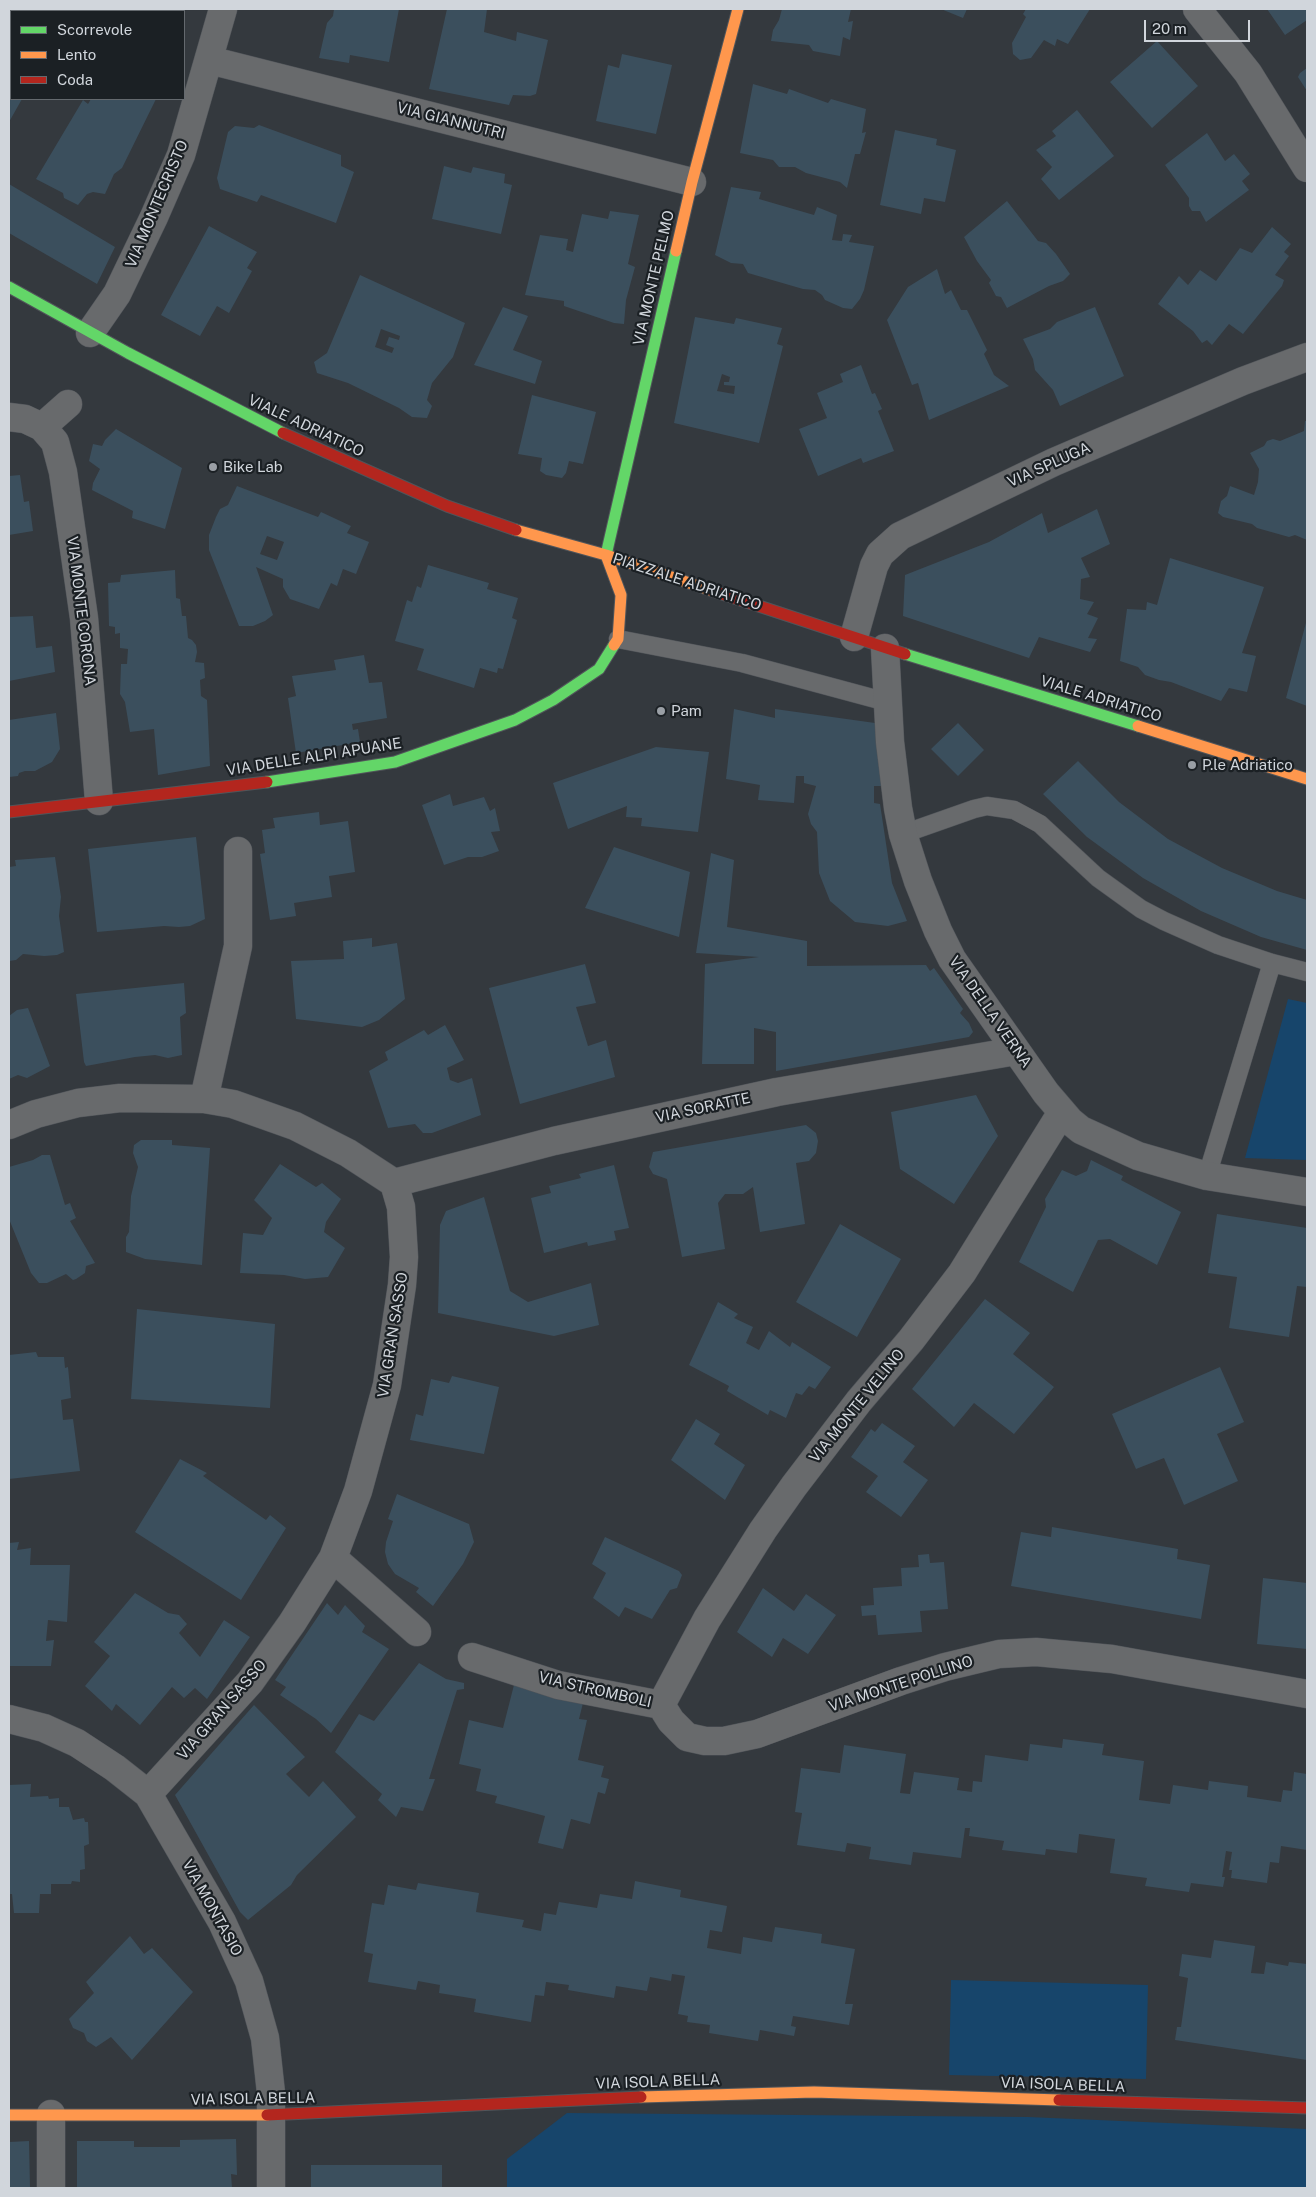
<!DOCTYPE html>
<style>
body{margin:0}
#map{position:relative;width:1316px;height:2197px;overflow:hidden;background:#34393e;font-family:"Public Sans",sans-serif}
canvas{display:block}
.frame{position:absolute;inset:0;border:10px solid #d1d6dc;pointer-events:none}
.legend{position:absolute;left:10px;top:10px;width:175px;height:90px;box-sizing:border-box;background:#1b2024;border:1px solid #64696e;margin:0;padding:6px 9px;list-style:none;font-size:15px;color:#d1d6dc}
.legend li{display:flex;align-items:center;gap:10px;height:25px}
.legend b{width:25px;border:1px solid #64696e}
.scale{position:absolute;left:1144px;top:20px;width:106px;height:22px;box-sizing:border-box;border:2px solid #d1d6dc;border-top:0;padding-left:6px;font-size:15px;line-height:18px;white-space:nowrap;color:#d1d6dc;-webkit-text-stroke:4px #1b2024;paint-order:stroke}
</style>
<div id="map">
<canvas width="1316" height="2197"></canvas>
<div class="frame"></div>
<ul class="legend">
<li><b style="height:6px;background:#63d668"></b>Scorrevole</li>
<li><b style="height:6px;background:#ff974d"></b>Lento</li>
<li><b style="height:6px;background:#b3261e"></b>Coda</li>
</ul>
<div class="scale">20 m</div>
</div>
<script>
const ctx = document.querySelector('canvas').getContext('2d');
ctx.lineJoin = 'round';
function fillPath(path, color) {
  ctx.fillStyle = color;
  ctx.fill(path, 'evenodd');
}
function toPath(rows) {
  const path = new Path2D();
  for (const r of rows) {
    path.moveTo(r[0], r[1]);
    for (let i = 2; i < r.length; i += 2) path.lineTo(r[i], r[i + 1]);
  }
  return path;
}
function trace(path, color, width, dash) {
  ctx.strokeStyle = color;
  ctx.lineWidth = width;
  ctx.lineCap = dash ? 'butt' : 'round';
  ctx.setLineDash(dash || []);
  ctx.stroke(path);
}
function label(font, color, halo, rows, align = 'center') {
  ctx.font = font + ' "Public Sans",sans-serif';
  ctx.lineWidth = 4.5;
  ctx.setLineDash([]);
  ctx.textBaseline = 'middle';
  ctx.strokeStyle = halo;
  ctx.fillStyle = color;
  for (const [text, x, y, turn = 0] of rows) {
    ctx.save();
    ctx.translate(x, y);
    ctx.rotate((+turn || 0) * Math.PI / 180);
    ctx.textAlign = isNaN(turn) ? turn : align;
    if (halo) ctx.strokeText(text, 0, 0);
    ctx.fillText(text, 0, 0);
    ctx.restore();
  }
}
fillPath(toPath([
 [1288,999,1307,1003,1307,1160,1245,1158],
 [951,1980,1148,1985,1146,2079,949,2075],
 [567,2113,1028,2117,1307,2129,1307,2188,507,2188,507,2159]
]), '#17456b');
fillPath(toPath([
 [9,9,59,9,59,11,11,11,11,18,9,18],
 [84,9,183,9,183,11,84,11],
 [334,9,399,9,389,62,350,55,349,63,319,58,327,23,333,16],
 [447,9,487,9,484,32,516,41,517,32,548,40,536,94,530,96,513,95,509,105,429,89],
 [782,9,851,9,848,22,853,21,850,40,843,37,840,56,813,51,809,45,771,41,773,30,779,20],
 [941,9,967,9,963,18],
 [1026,9,1090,9,1068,44,1057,39,1055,46,1044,40,1031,58,1020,60,1013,54,1012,43,1026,17,1023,14],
 [1267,9,1307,9,1307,20,1285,35],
 [1157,41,1198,86,1152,128,1110,82],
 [622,54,672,65,656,134,596,121,608,65,619,68],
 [1307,68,1307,91,1298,77,1300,73],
 [753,84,787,94,789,89,828,103,831,99,866,109,862,133,866,132,860,154,855,154,847,188,840,182,806,173,795,167,779,167,773,160,740,153],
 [9,87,11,88,11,99,22,99,9,122],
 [91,99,156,99,122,168,114,174,105,194,93,192,87,194,78,205,64,198,63,193,36,179,83,100,88,104],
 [1077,110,1114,156,1059,200,1041,179,1052,167,1036,150,1056,136,1052,131],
 [259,125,341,155,341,166,354,172,336,223,261,195,257,202,220,189,217,178,228,132,235,126,254,128],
 [895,130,937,139,936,145,956,150,945,202,924,198,921,214,880,205],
 [1207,133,1225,161,1234,154,1250,174,1242,181,1249,190,1206,222,1200,211,1192,211,1189,206,1189,198,1165,165],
 [444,166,471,173,473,167,505,174,504,183,512,185,501,234,432,219],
 [9,184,115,247,97,284,9,233],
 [731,187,761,192,759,199,814,215,817,207,837,215,832,240,842,241,843,234,852,235,849,242,874,246,864,290,860,299,852,309,843,308,825,300,822,295,815,290,803,289,748,273,743,264,731,263,715,255],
 [1007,201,1038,241,1046,243,1056,254,1070,274,1063,281,1049,286,1007,308,1001,297,996,296,989,283,991,280,977,261,964,237],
 [610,211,639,215,628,264,635,267,626,300,624,324,614,323,564,306,564,301,525,295,540,235,568,239,566,250,573,252,582,214,608,219],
 [209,226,257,252,247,268,252,271,229,313,217,306,200,336,161,315],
 [1272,227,1291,244,1284,252,1289,256,1275,275,1284,280,1282,286,1243,334,1229,324,1212,345,1207,340,1202,343,1193,331,1158,304,1179,276,1188,285,1200,270,1216,281,1240,248,1252,253],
 [937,269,945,294,951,290,961,310,967,310,987,350,984,354,994,375,1009,386,929,420,918,383,912,385,887,320,908,287],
 [360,275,465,323,453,357,432,383,427,400,432,406,427,418,412,417,399,408,348,383,317,373,314,362,327,353],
 [381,329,400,336,399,340,389,337,386,345,394,348,392,353,375,347],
 [503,307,528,316,513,350,542,361,535,384,474,365],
 [1095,307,1124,376,1060,406,1053,390,1035,370,1033,359,1023,339,1050,329,1057,322],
 [695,317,734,324,736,318,782,328,777,344,783,346,759,443,674,423],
 [722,374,730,377,729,382,724,382,724,385,735,386,734,394,717,391],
 [861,365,872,394,875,393,882,409,878,411,894,451,863,463,861,458,818,476,799,429,827,418,817,393,843,382,840,374],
 [532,395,596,412,583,464,569,461,566,473,562,478,546,475,540,471,542,458,518,454],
 [1305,421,1307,421,1307,540,1295,535,1289,537,1257,528,1252,524,1223,517,1218,513,1221,501,1227,496,1230,486,1254,495,1258,482,1259,469,1250,453,1264,446,1267,441,1273,439,1280,441,1304,431],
 [116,429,182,468,165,529,132,518,133,511,92,490,93,483,100,469,89,461,93,444,102,446,105,440],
 [20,475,24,502,29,501,33,531,9,535,9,476],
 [237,486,318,517,321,512,351,526,347,533,369,542,356,574,343,569,337,586,331,583,319,609,290,599,283,587,283,579,256,567,273,615,265,621,253,626,239,626,209,550,209,535,216,517,220,509,228,505],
 [267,536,284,542,277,560,260,554],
 [1097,509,1110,544,1081,558,1090,577,1081,579,1080,599,1094,602,1087,614,1098,618,1088,638,1097,639,1090,652,1039,637,1029,658,903,616,905,575,989,542,1042,513,1048,533],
 [1170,558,1264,587,1242,653,1256,656,1247,692,1229,688,1221,701,1171,682,1159,680,1145,675,1138,667,1120,661,1127,609,1146,610,1147,602,1157,605],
 [428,565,489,583,487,589,518,598,512,618,517,620,503,669,498,668,497,673,480,668,474,688,417,670,424,649,395,641,407,600,412,602,417,586,421,588],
 [175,570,176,598,180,599,182,616,186,616,188,638,192,640,196,645,197,652,195,662,204,663,205,678,200,680,201,696,207,700,210,766,158,775,154,729,130,732,125,702,120,694,121,664,127,664,128,649,120,648,120,633,115,634,115,627,109,626,108,583,120,582,121,575],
 [33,616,36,648,52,646,55,672,9,681,9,617],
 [1307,619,1307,706,1286,698],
 [364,655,369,683,382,682,387,718,352,724,353,730,358,729,360,742,296,753,288,698,296,696,292,676,336,670,334,660],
 [734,709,775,718,775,709,875,723,882,786,874,786,874,803,880,804,892,883,907,921,888,926,855,922,830,901,819,873,817,832,811,824,808,814,816,786,804,783,804,776,796,776,794,803,758,800,760,785,726,779],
 [56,713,60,749,52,762,35,771,25,771,19,773,18,776,9,777,9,720],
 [958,723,984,750,958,776,931,749],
 [656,747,709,752,698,832,641,826,642,818,626,817,627,806,568,829,553,783],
 [1078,761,1119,802,1168,839,1222,868,1277,891,1307,900,1307,950,1261,937,1201,911,1143,878,1087,837,1043,794],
 [450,794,453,806,484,797,490,811,495,808,500,831,491,832,499,851,482,857,468,857,444,865,422,805],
 [319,812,320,825,348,821,355,872,329,876,332,897,294,903,296,916,270,920,260,854,265,853,262,830,275,828,273,818],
 [196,837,205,919,190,926,179,927,164,926,97,932,88,849],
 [614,847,690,872,679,937,585,908],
 [711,853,734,860,727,927,807,941,807,966,926,965,930,971,934,968,963,1009,960,1013,969,1023,973,1032,969,1037,776,1071,776,1032,754,1028,754,1064,702,1064,705,964,759,957,696,953],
 [55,857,61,897,59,916,64,952,57,955,44,956,23,954,16,960,9,961,9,867,16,866,15,860],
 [372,938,372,947,397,943,405,999,379,1020,362,1027,296,1019,291,961,344,959,343,941],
 [585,964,596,1003,576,1007,588,1046,606,1040,615,1077,520,1104,489,988],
 [184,983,186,1013,180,1017,182,1055,168,1058,155,1055,135,1057,86,1066,84,1062,76,994],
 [28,1008,50,1066,27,1078,18,1075,9,1079,9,1016,17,1010],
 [445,1025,464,1060,447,1068,450,1080,458,1083,472,1078,481,1115,432,1133,423,1133,415,1124,388,1128,369,1071,388,1060,385,1052,424,1030,428,1035],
 [976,1095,998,1136,954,1204,900,1169,891,1112],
 [806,1125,816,1133,818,1141,816,1153,809,1161,796,1163,805,1224,760,1232,753,1187,743,1194,725,1194,718,1203,725,1249,682,1257,667,1179,653,1174,649,1167,653,1152],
 [141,1140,172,1140,172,1145,210,1148,202,1265,145,1259,126,1252,126,1237,129,1232,131,1196,138,1167,133,1153,134,1145],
 [42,1155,50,1155,65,1205,70,1203,76,1218,70,1221,95,1263,86,1266,85,1273,76,1279,73,1280,66,1274,47,1283,39,1283,31,1273,9,1219,9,1167,33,1160],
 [1091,1160,1123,1176,1121,1180,1181,1212,1157,1265,1110,1239,1098,1240,1073,1292,1019,1262,1046,1207,1045,1199,1062,1170,1076,1176,1087,1171],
 [280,1164,316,1187,322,1183,341,1199,326,1222,324,1232,345,1248,328,1277,305,1279,284,1275,240,1273,243,1233,263,1235,272,1218,254,1200],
 [614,1165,629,1228,614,1231,616,1240,588,1246,587,1242,544,1253,531,1198,551,1193,549,1186,581,1178,579,1174],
 [484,1197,510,1291,528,1302,591,1283,599,1325,554,1336,438,1313,440,1225,446,1211],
 [1217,1214,1307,1228,1307,1287,1297,1286,1289,1337,1229,1328,1237,1277,1208,1273],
 [840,1224,901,1259,857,1337,796,1302],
 [985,1299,1030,1333,1013,1354,1054,1387,1014,1434,974,1403,954,1427,912,1389],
 [718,1302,738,1314,734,1318,753,1327,746,1343,759,1350,769,1331,790,1347,792,1342,831,1367,815,1389,809,1386,802,1395,796,1393,786,1418,770,1410,768,1415,727,1391,729,1386,689,1365],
 [137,1309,275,1324,270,1408,131,1399],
 [36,1352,38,1357,64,1357,65,1368,68,1367,71,1398,61,1400,63,1420,73,1419,80,1471,9,1479,9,1355],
 [1220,1367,1244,1422,1217,1434,1238,1481,1184,1505,1164,1458,1136,1469,1112,1414],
 [452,1376,499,1387,484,1454,410,1440,416,1414,423,1416,431,1379,449,1383],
 [696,1419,720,1434,714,1444,745,1465,725,1500,671,1460],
 [882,1423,915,1446,903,1462,928,1480,901,1517,866,1492,878,1476,851,1457,871,1429,875,1432],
 [180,1459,207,1473,203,1476,266,1520,270,1515,286,1528,241,1600,135,1532],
 [397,1494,469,1524,474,1542,463,1564,433,1606,416,1592,419,1588,395,1574,388,1564,385,1552,386,1542,393,1521,388,1519],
 [1052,1527,1178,1549,1177,1559,1210,1565,1201,1619,1011,1586,1021,1532,1051,1537],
 [605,1537,679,1571,682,1575,677,1588,670,1590,652,1619,625,1607,619,1617,593,1598,606,1573,592,1564],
 [19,1542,17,1550,31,1548,30,1565,70,1565,67,1622,48,1620,46,1641,54,1640,51,1666,9,1666,9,1543],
 [929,1554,930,1563,944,1562,948,1609,920,1611,922,1632,878,1635,876,1615,862,1616,861,1606,874,1605,873,1588,902,1586,901,1568,919,1567,918,1555],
 [1263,1578,1307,1583,1307,1649,1257,1644],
 [763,1588,794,1611,806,1594,836,1615,808,1654,783,1638,772,1657,737,1632],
 [135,1593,168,1613,179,1615,187,1624,179,1633,200,1657,224,1620,250,1637,207,1699,195,1688,184,1698,172,1687,140,1725,116,1704,112,1711,85,1686,110,1656,94,1642],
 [327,1603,338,1615,345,1605,365,1626,362,1632,389,1649,331,1733,316,1719,280,1695,286,1687,275,1680],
 [419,1663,446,1679,464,1683,464,1689,457,1690,429,1779,435,1779,423,1811,401,1807,396,1817,378,1800,382,1794,335,1752,359,1714,374,1721],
 [515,1681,584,1699,579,1719,587,1720,578,1760,604,1766,601,1777,609,1779,605,1794,598,1792,590,1824,571,1819,563,1849,538,1843,545,1816,495,1803,497,1796,476,1791,481,1769,459,1764,469,1720,503,1728],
 [254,1705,305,1757,286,1774,309,1797,323,1781,356,1817,297,1875,291,1885,248,1920,240,1912,175,1795],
 [1063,1739,1104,1744,1102,1755,1144,1761,1139,1800,1170,1804,1173,1785,1208,1790,1209,1781,1248,1786,1247,1797,1281,1802,1283,1790,1292,1791,1294,1772,1307,1774,1307,1850,1281,1846,1279,1863,1270,1862,1267,1883,1231,1878,1232,1870,1229,1870,1232,1852,1226,1851,1222,1877,1225,1877,1223,1887,1191,1883,1189,1892,1145,1886,1147,1878,1110,1873,1115,1839,1079,1834,1077,1853,1046,1849,1045,1855,1002,1850,1004,1841,969,1836,970,1828,965,1828,961,1858,913,1852,911,1865,869,1859,871,1847,847,1843,845,1852,797,1845,802,1813,795,1812,801,1768,840,1773,844,1745,906,1754,900,1793,910,1794,914,1772,959,1778,957,1790,972,1792,973,1781,982,1782,985,1755,1028,1761,1030,1744,1062,1748],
 [31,1784,30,1797,48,1796,49,1799,59,1798,59,1807,69,1807,73,1820,84,1818,85,1822,88,1822,89,1844,84,1846,85,1869,80,1870,80,1882,72,1881,71,1884,51,1884,51,1894,40,1894,39,1913,14,1913,12,1894,9,1894,10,1847,9,1785],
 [635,1881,681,1890,680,1897,727,1906,722,1932,710,1930,707,1948,741,1954,743,1937,772,1942,775,1927,822,1934,821,1943,855,1949,845,2004,853,2004,849,2025,793,2016,791,2026,796,2027,794,2036,760,2030,758,2041,709,2033,710,2025,687,2022,688,2016,678,2014,685,1976,672,1974,671,1981,650,1977,647,1991,616,1986,614,1998,568,1990,569,1985,546,1982,544,1996,535,1995,531,2022,474,2012,476,1999,439,1993,440,1985,418,1981,416,1990,368,1982,373,1954,364,1952,372,1903,384,1905,388,1885,416,1890,418,1883,479,1893,476,1912,524,1920,522,1927,541,1931,544,1913,556,1915,559,1902,597,1908,600,1894,632,1899],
 [130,1936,144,1954,152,1948,193,1992,132,2060,111,2037,96,2047,87,2041,84,2033,73,2028,69,2019,94,1993,86,1982],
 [1214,1940,1255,1946,1251,1973,1264,1974,1266,1962,1288,1966,1289,1962,1307,1964,1307,2060,1175,2040,1177,2027,1181,2027,1188,1978,1179,1976,1182,1954,1211,1958],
 [236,2139,237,2175,231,2174,232,2188,77,2188,77,2141,134,2141,134,2147,180,2147,180,2140],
 [29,2141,30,2188,9,2188,9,2142],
 [311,2165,442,2165,442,2188,311,2188]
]), '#3b4f5d');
const lane = toPath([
 [618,639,742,663,887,702],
 [903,834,974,809,987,806,1014,810,1040,824,1098,878,1141,909,1164,921,1218,945,1272,963,1307,972],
 [1207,1176,1272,963]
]);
const street = toPath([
 [1197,9,1248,73,1307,168],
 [209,60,692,182],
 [90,333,117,294,154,217,181,155,223,9],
 [9,417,25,419,42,427,55,442,63,472,84,618,99,801],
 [42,427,68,404],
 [854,637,874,566,880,554,900,536,1054,462,1243,381,1307,357],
 [885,648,890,742,898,808,903,834,918,881,938,931,952,959,1046,1093,1070,1121,1081,1130,1138,1156,1207,1176,1307,1192],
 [204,1099,238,946,238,851],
 [9,1125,36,1114,78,1103,120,1098,204,1099,233,1104,295,1126,348,1153,394,1183,401,1207,404,1257,402,1285,387,1385,358,1491,333,1558,292,1623,250,1682,148,1794],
 [394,1183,554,1141,777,1092,1016,1051],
 [333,1558,417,1632],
 [472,1657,558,1685,661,1705],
 [661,1705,707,1619,763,1530,794,1486,859,1401,911,1340,962,1273,1062,1112],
 [661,1705,671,1721,687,1737,705,1741,724,1741,757,1734,901,1681,945,1667,999,1654,1036,1652,1112,1659,1307,1694],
 [9,1719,44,1728,77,1743,115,1768,148,1794,222,1922,249,1981,265,2038,271,2093,271,2188],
 [51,2114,51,2188]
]);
const fast = toPath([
 [9,287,128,353,283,433],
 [606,555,676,251],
 [905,654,1138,726],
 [267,782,395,762,515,720,553,700,599,669,614,645]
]);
const slow = toPath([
 [676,251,692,182,738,9],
 [516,530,606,555,713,591],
 [606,555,621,595,618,639,614,645],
 [1138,726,1307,779],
 [641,2097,814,2092,1059,2100],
 [9,2115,267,2115]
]);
const jam = toPath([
 [283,433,447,506,516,530],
 [713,591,905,654],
 [9,812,267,782],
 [1059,2100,1307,2108],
 [267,2115,641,2097]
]);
trace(lane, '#51555a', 19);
trace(street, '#51555a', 29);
trace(fast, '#51555a', 13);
trace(slow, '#51555a', 13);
trace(jam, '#51555a', 13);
trace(lane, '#686a6c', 18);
trace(street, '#686a6c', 28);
trace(fast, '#63d668', 11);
trace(slow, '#ff974d', 11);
trace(jam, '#b3261e', 11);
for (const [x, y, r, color] of [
 [213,467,5,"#9a9fa5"],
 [661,711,5,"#9a9fa5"],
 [1192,765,5,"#9a9fa5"]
]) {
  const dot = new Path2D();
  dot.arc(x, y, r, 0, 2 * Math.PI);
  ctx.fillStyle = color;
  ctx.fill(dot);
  trace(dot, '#1b2024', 2);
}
label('15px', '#d1d6dc', '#1b2024', [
 ["VIA GIANNUTRI",451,121,14],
 ["VIA MONTECRISTO",157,204,-67],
 ["VIA MONTE PELMO",654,278,-77],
 ["VIALE ADRIATICO",306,426,25],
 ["VIA SPLUGA",1049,465,-24],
 ["PIAZZALE ADRIATICO",687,582,18],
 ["VIA MONTE CORONA",81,611,83],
 ["VIALE ADRIATICO",1101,699,17],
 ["VIA DELLE ALPI APUANE",314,757,-9],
 ["VIA DELLA VERNA",990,1012,55],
 ["VIA SORATTE",703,1108,-12],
 ["VIA GRAN SASSO",393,1335,-81],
 ["VIA MONTE VELINO",857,1406,-51],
 ["VIA MONTE POLLINO",901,1684,-18],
 ["VIA STROMBOLI",595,1690,13],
 ["VIA GRAN SASSO",222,1710,-49],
 ["VIA MONTASIO",212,1908,61],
 ["VIA ISOLA BELLA",658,2082,-2],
 ["VIA ISOLA BELLA",1063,2085,2],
 ["VIA ISOLA BELLA",253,2099,-1]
]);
label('15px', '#d1d6dc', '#1b2024', [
 ["Bike Lab",223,467],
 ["Pam",671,711],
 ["P.le Adriatico",1202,765]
], 'left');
</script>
